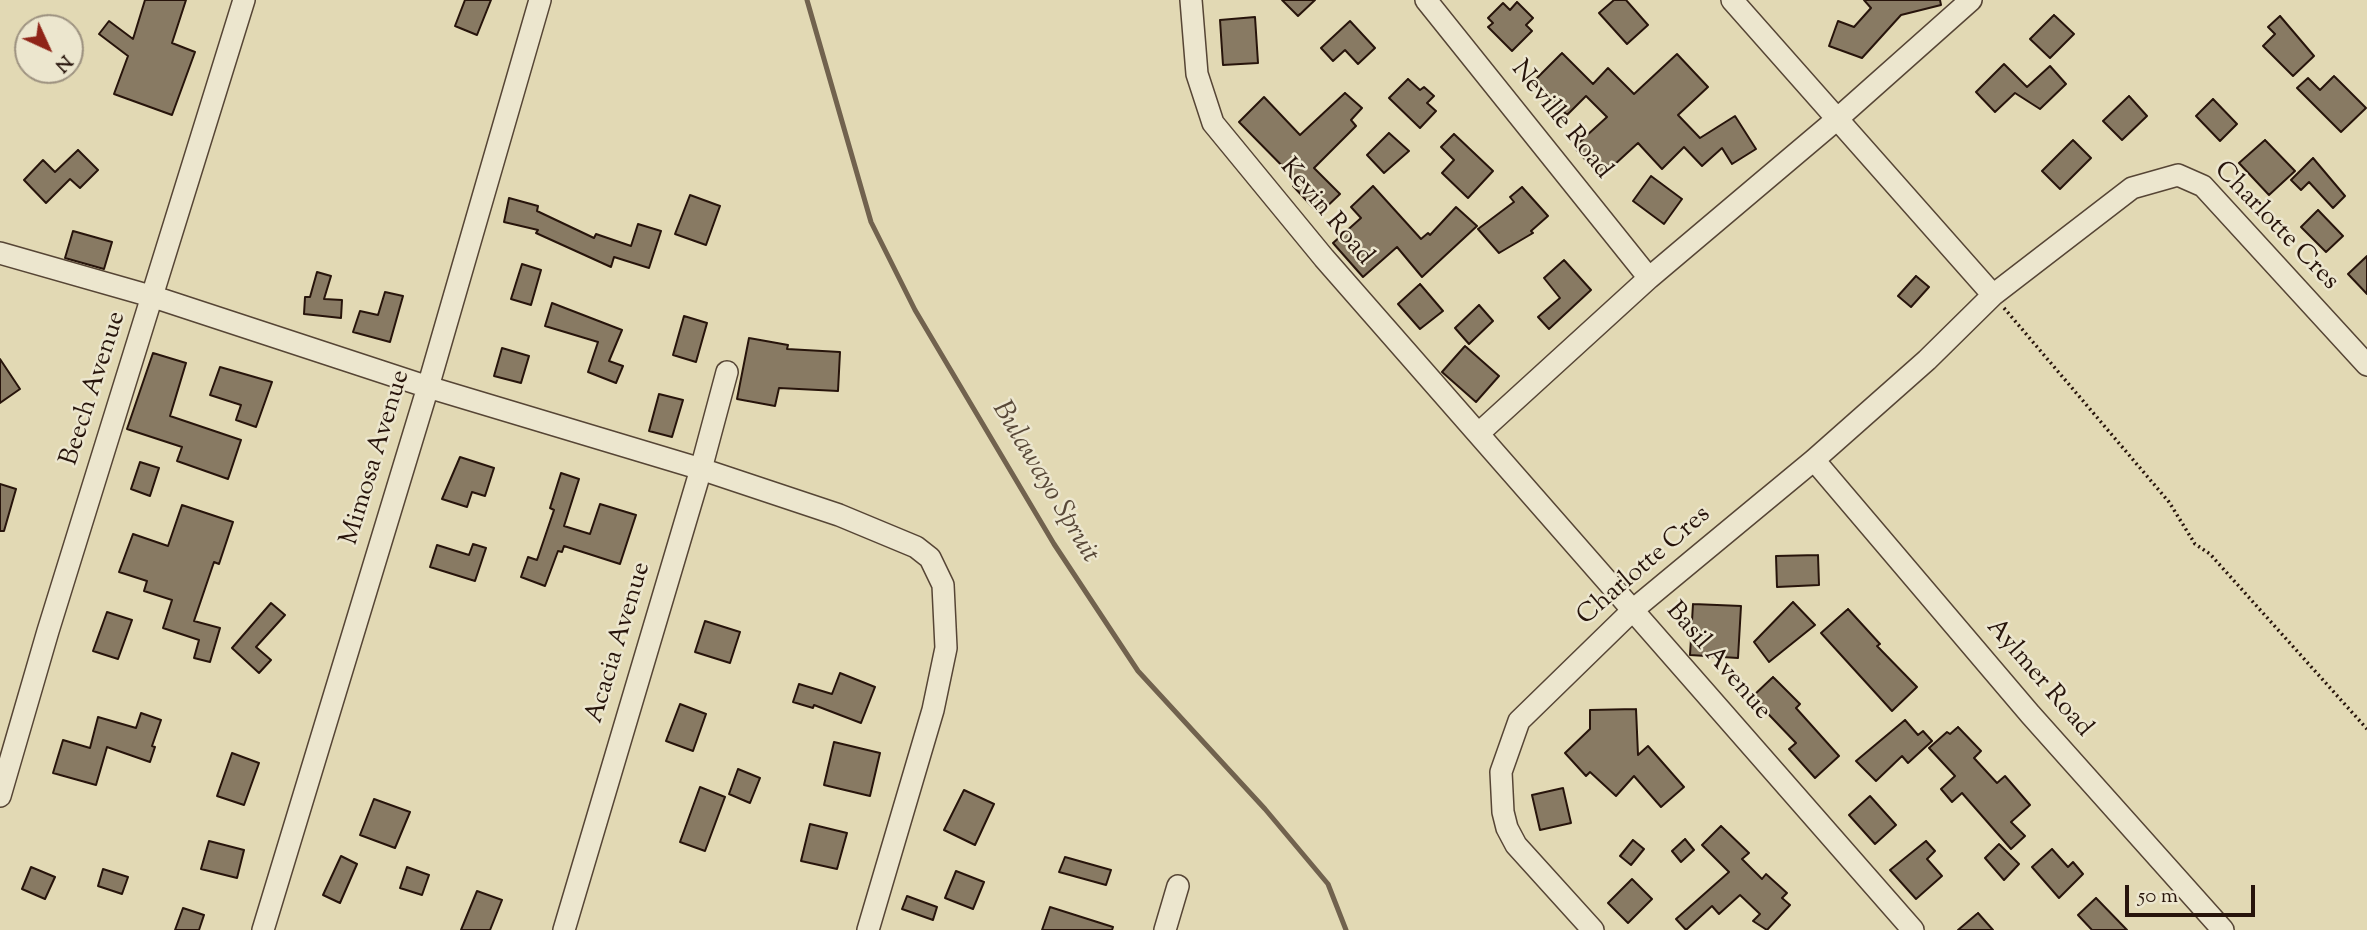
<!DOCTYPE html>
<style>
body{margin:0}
#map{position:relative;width:2367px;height:930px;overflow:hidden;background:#e2d9b4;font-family:"Sorts Mill Goudy",serif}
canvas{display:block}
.north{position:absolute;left:14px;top:14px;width:70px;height:70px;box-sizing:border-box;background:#ece6ce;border:2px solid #9d9280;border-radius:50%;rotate:135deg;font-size:19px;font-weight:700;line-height:28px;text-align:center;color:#27140b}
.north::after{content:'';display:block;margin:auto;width:24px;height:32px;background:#8f2418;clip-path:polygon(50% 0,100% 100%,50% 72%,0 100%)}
.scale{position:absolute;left:2125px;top:885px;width:130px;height:32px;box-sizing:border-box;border:4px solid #27140b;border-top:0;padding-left:9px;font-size:21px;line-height:24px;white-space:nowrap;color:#27140b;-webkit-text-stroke:5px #ece6ce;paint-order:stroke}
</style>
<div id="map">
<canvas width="2367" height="930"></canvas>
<div class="north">N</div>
<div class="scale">50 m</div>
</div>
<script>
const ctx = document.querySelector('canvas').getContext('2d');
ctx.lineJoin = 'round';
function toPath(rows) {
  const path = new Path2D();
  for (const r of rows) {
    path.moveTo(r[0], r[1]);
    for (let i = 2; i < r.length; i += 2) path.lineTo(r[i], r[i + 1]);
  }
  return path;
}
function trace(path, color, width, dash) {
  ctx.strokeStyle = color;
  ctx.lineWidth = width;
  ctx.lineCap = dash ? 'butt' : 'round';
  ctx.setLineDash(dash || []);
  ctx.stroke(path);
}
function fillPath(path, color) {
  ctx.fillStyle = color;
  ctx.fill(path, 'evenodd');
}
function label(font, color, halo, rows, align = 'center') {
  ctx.font = font + ' "Sorts Mill Goudy",serif';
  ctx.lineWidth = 5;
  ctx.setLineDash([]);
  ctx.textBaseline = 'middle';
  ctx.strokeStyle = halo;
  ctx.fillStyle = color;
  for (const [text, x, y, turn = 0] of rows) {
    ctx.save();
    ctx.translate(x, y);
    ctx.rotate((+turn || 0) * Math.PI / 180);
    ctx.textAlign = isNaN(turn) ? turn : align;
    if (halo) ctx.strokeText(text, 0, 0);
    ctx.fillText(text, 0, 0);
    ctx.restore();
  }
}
trace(toPath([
 [807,0,871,222,915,310,1054,544,1138,671,1265,809,1328,884,1346,930]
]), '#71624e', 5);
const building = toPath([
 [145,0,186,0,172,43,195,52,172,115,114,94,128,56,99,34,109,21,133,39,145,0],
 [465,0,491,0,477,35,455,26,465,0],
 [1282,0,1315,0,1298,16,1282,0],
 [1614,0,1626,0,1648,25,1627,44,1599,13,1614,0],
 [1864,0,1940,0,1941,5,1901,15,1862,58,1829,46,1838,21,1854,27,1871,8,1864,0],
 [1517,2,1533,18,1526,25,1532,31,1512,51,1488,27,1493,23,1488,18,1503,3,1510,10,1517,2],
 [2054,15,2074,34,2050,58,2030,39,2054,15],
 [2280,16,2314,56,2293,76,2263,46,2275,34,2268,27,2280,16],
 [1255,17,1258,63,1223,65,1220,20,1255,17],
 [1350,21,1375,48,1358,64,1345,50,1333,61,1321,48,1350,21],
 [1562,53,1593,84,1608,68,1634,94,1677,54,1708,87,1678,115,1700,138,1735,116,1756,149,1732,164,1722,148,1702,166,1684,147,1662,169,1638,143,1601,177,1574,147,1607,117,1586,96,1567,115,1534,81,1562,53],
 [2004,64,2027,87,2050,66,2066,84,2040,109,2015,93,1995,112,1976,92,2004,64],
 [2334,76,2366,108,2341,132,2297,88,2308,78,2320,90,2334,76],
 [1408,79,1420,90,1424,87,1434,96,1427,103,1436,111,1420,128,1389,98,1408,79],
 [1345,93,1362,108,1351,120,1356,126,1314,168,1340,194,1319,214,1293,186,1297,181,1239,122,1264,97,1300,135,1345,93],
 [2129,96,2147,116,2122,140,2103,121,2129,96],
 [2213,99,2237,124,2220,141,2196,116,2213,99],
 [1389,133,1409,151,1384,173,1367,155,1389,133],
 [1454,134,1493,171,1468,198,1442,173,1454,160,1441,147,1454,134],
 [2073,140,2091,158,2060,189,2042,171,2073,140],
 [2265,140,2295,171,2269,195,2239,163,2265,140],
 [78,150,98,170,80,188,70,179,46,203,24,180,43,160,55,172,78,150],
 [2313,158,2345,196,2333,208,2309,182,2301,190,2291,180,2313,158],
 [1651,176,1682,199,1664,224,1633,201,1651,176],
 [1373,186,1421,239,1428,233,1430,235,1456,207,1477,226,1422,277,1397,247,1363,277,1333,243,1361,218,1351,207,1373,186],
 [1522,187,1548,216,1531,231,1533,233,1499,253,1478,229,1514,202,1510,197,1522,187],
 [690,195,720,206,706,245,675,234,690,195],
 [509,198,538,206,537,211,594,238,596,234,631,246,638,224,661,231,649,268,614,257,611,267,536,233,538,230,504,222,509,198],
 [2318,210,2343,236,2326,252,2301,227,2318,210],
 [73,231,112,242,104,269,65,258,73,231],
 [2367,256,2367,294,2348,274,2367,256],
 [1564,260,1591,290,1549,329,1538,317,1560,298,1544,278,1564,260],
 [522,264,541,270,531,305,511,299,522,264],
 [317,272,331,276,324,299,342,300,341,318,304,314,305,297,310,297,317,272],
 [1916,276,1929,287,1911,307,1898,296,1916,276],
 [1420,284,1443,311,1420,329,1398,304,1420,284],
 [385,292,403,296,390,342,353,332,360,311,378,315,385,292],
 [552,303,622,330,609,361,623,366,616,383,588,372,598,342,545,326,552,303],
 [1479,305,1493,321,1469,344,1455,328,1479,305],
 [684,316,707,323,696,362,673,355,684,316],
 [749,338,788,345,787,349,840,352,838,391,779,388,775,406,737,399,749,338],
 [1465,346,1499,376,1476,402,1442,372,1465,346],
 [502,348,529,356,521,383,494,376,502,348],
 [153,353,186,363,170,416,241,440,228,479,177,461,182,447,127,429,153,353],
 [0,359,20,389,0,403,0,359],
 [220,367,272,382,256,427,236,420,241,405,210,395,220,367],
 [659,394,683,400,672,437,649,431,659,394],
 [460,457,494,468,485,496,472,492,467,507,442,499,460,457],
 [140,462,159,468,150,496,131,489,140,462],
 [561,473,579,479,564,526,590,534,600,504,636,515,620,564,564,546,562,552,558,551,545,586,521,577,528,557,537,560,554,510,550,508,561,473],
 [0,484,16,489,4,531,0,531,0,484],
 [182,505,233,522,219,564,214,562,194,621,220,628,210,662,194,658,199,640,163,628,172,600,144,591,147,581,119,572,133,534,168,546,182,505],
 [473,544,486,548,475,581,430,567,437,545,469,555,473,544],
 [1818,555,1819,585,1777,587,1776,556,1818,555],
 [1793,602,1815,625,1769,662,1754,642,1793,602],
 [271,603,285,615,256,647,271,660,259,673,232,648,271,603],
 [1693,604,1741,606,1738,658,1690,655,1693,604],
 [1848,609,1880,644,1877,646,1917,687,1892,711,1821,633,1848,609],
 [107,612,132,620,118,659,93,651,107,612],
 [705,621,740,632,730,663,695,652,705,621],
 [840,673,875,687,861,723,814,705,813,708,793,702,799,684,832,694,840,673],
 [1773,677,1800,704,1796,708,1839,756,1815,778,1789,749,1796,743,1752,697,1773,677],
 [680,704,706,714,693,751,666,741,680,704],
 [1636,709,1638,755,1648,746,1684,787,1661,807,1634,776,1616,796,1590,772,1586,776,1565,753,1590,729,1590,710,1636,709],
 [141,713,161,720,152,746,155,747,150,762,107,747,96,785,53,773,63,740,90,748,98,717,136,728,141,713],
 [1905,720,1918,735,1923,731,1932,741,1908,763,1902,756,1876,781,1856,761,1905,720],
 [1958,727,1981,751,1974,758,1997,783,2005,776,2030,805,2011,822,2025,836,2011,849,1962,793,1952,802,1941,789,1955,776,1929,748,1947,732,1950,734,1958,727],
 [834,742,880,753,870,796,824,785,834,742],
 [232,753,259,763,244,805,217,796,232,753],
 [738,769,760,778,750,803,729,794,738,769],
 [700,787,725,797,705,851,680,842,700,787],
 [1563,788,1571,823,1540,830,1532,795,1563,788],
 [964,790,994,804,975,845,944,830,964,790],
 [1870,796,1896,825,1875,844,1849,815,1870,796],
 [374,799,410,812,395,848,360,835,374,799],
 [810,824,847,833,837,869,801,861,810,824],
 [1721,826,1749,853,1742,859,1762,879,1766,874,1787,893,1782,898,1790,905,1767,930,1753,921,1760,914,1740,895,1719,914,1712,906,1686,930,1676,919,1729,872,1702,845,1721,826],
 [1685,839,1694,850,1681,862,1672,851,1685,839],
 [1633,840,1644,849,1631,865,1620,856,1633,840],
 [209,841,244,850,237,878,201,869,209,841],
 [1926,841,1935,851,1927,859,1942,876,1916,899,1890,870,1926,841],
 [1999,844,2019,864,2004,880,1985,858,1999,844],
 [2052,849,2068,867,2073,862,2083,874,2059,898,2032,867,2052,849],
 [341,856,357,864,340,903,323,895,341,856],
 [1065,857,1111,870,1106,885,1059,872,1065,857],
 [31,867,55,877,45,899,22,889,31,867],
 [407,867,429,875,422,895,400,888,407,867],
 [103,869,128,877,122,894,98,886,103,869],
 [956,871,984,882,973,909,945,898,956,871],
 [1632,879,1652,899,1628,923,1608,903,1632,879],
 [477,891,502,900,490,930,461,930,477,891],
 [907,896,937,907,933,920,902,909,907,896],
 [2096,898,2127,930,2092,930,2078,915,2096,898],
 [1050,907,1113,927,1112,930,1042,930,1050,907],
 [183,908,204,915,199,930,175,930,183,908],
 [1978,913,1993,930,1958,930,1978,913]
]);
fillPath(building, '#887a63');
trace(building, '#27140b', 2);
const street = toPath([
 [1191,0,1197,74,1213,123,1324,258,1913,930],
 [1426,0,1649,278],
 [1732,0,1993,295],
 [0,253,154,297,428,387,701,469,839,515,916,547,930,558,943,585,946,648,933,710,868,930],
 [1479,433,1649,278,1836,120,1971,0],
 [1814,460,2030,714,2223,930],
 [0,796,48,631,244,0],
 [263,930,428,387,540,0],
 [564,930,701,469,727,372],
 [1165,930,1178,886],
 [1593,930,1516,845,1507,828,1503,812,1501,772,1519,721,1634,609,1814,460,1927,360,1993,295,2132,188,2178,175,2203,186,2367,365]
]);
trace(street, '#564535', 24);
trace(toPath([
 [2004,308,2169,502,2195,544,2210,554,2367,729]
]), '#27140b', 3.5, [2, 3.5]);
trace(street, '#ece6ce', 21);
label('26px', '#27140b', '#ece6ce', [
 ["Neville Road",1560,121,51],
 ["Kevin Road",1325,213,50],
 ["Charlotte Cres",2275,227,46],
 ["Beech Avenue",95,389,-72],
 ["Mimosa Avenue",377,458,-73],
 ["Charlotte Cres",1645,567,-41],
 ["Acacia Avenue",620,643,-73],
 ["Basil Avenue",1717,662,49],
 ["Aylmer Road",2038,679,49]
]);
label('italic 28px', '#584838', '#ece6ce', [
 ["Bulawayo Spruit",1044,483,59]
]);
</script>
